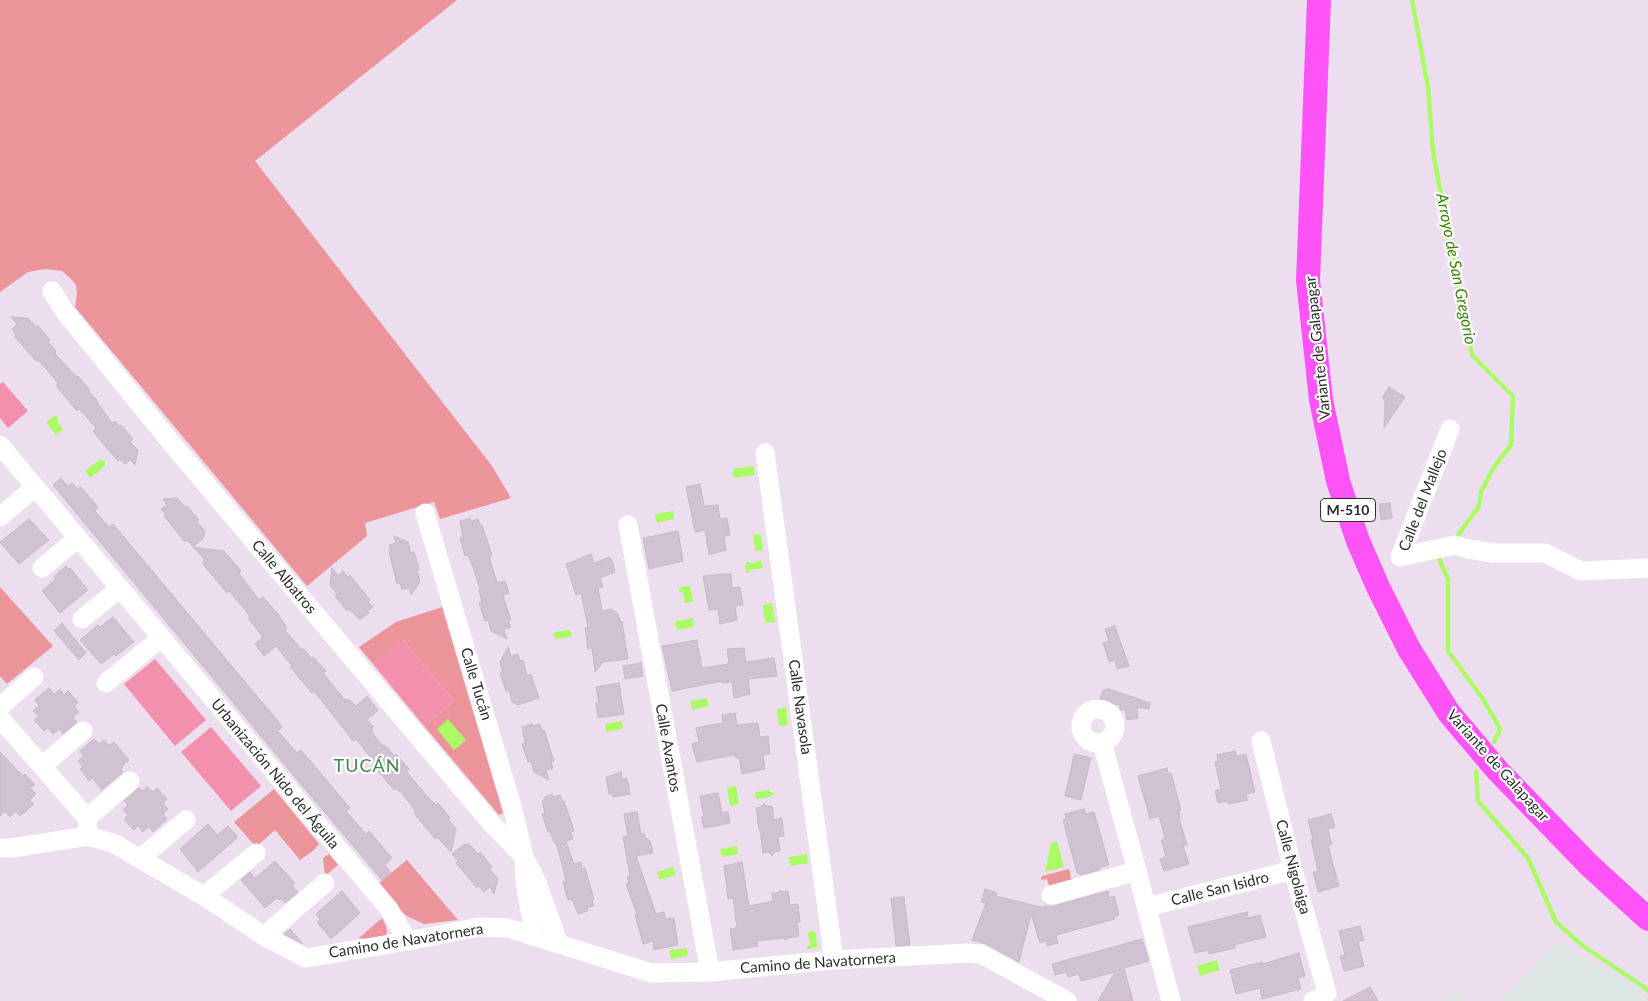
<!DOCTYPE html>
<meta charset="utf-8">
<style>
body{margin:0}
canvas{display:block;background:#eddeef}
</style>
<canvas width="1648" height="1001"></canvas>
<script>
const ctx = document.querySelector('canvas').getContext('2d');
ctx.lineJoin = 'round';
function fillPath(path, color) {
  ctx.fillStyle = color;
  ctx.fill(path, 'evenodd');
}
function toPath(rows) {
  const path = new Path2D();
  for (const r of rows) {
    if (r.length === 3) {
      path.moveTo(r[0] + r[2], r[1]);
      path.arc(r[0], r[1], r[2], 0, 2 * Math.PI);
      continue;
    }
    path.moveTo(r[0], r[1]);
    for (let i = 2; i < r.length; i += 2) path.lineTo(r[i], r[i + 1]);
  }
  return path;
}
function trace(path, color, width, dash) {
  ctx.strokeStyle = color;
  ctx.lineWidth = width;
  ctx.lineCap = dash ? 'butt' : 'round';
  ctx.setLineDash(dash || []);
  ctx.stroke(path);
}
function label(font, color, halo, rows, align = 'center') {
  ctx.font = font + ' Lato,sans-serif';
  ctx.lineWidth = 4.5;
  ctx.setLineDash([]);
  ctx.textBaseline = 'middle';
  ctx.strokeStyle = halo;
  ctx.fillStyle = color;
  for (const [text, x, y, turn = 0] of rows) {
    ctx.save();
    ctx.translate(x, y);
    ctx.rotate((+turn || 0) * Math.PI / 180);
    ctx.textAlign = isNaN(turn) ? turn : align;
    if (halo) ctx.strokeText(text, 0, 0);
    ctx.fillText(text, 0, 0);
    ctx.restore();
  }
}
fillPath(toPath([
 [1558,942,1639,989,1647,1001,1501,1001],
 [1458,992,1465,1001,1441,1001]
]), '#dfe7e4');
fillPath(toPath([
 [0,0,457,0,255,161,492,466,511,498,440,519,434,502,365,523,367,536,307,586,75,307,77,294,76,285,71,279,62,271,46,269,28,272,0,292],
 [0,587,53,646,7,684,0,676],
 [442,607,503,813,499,815,424,726,454,701,403,640,373,664,359,647,396,622],
 [274,789,319,844,313,851,300,860,275,830,256,847,234,822],
 [329,854,338,865,325,876,323,858],
 [407,860,458,920,424,924,407,916,400,910,379,883],
 [1069,869,1072,883,1050,890,1047,879,1041,880,1042,876],
 [382,918,386,926,387,932,385,938,370,940,359,938]
]), '#eb959b');
fillPath(toPath([
 [3,382,28,411,8,428,0,418,0,384],
 [402,639,454,701,424,726,373,664],
 [155,659,206,720,175,746,124,684],
 [211,727,261,786,231,811,181,752]
]), '#f390ae');
fillPath(toPath([
 [54,416,58,417,57,421,63,430,56,435,46,422],
 [100,459,105,461,105,466,90,478,85,471],
 [753,466,755,475,735,478,732,474,734,469],
 [673,511,674,519,657,523,655,514],
 [761,534,763,550,755,551,753,535],
 [760,560,762,562,763,568,749,570,749,573,747,573,745,565,747,562,753,563],
 [690,585,693,602,685,603,683,593,679,592,679,589,681,587],
 [772,603,775,622,765,623,763,605],
 [693,618,694,627,677,630,675,621],
 [569,630,572,633,570,637,555,639,554,632],
 [707,698,709,706,692,710,690,701],
 [786,707,788,725,779,726,777,709],
 [448,719,466,740,454,750,437,729],
 [621,721,623,727,622,729,606,732,605,724],
 [736,786,739,804,730,806,727,788],
 [770,790,770,792,773,792,774,795,770,795,771,797,756,799,755,792],
 [1057,841,1064,867,1045,872,1051,843],
 [737,846,738,854,722,857,720,849],
 [807,854,808,863,790,866,789,857],
 [673,867,676,875,660,880,657,872],
 [815,931,818,947,808,949,807,946,810,945,808,932],
 [687,948,688,956,671,959,669,950],
 [1217,960,1220,970,1200,976,1197,966]
]), '#abfb67');
trace(toPath([
 [1412,0,1428,87,1433,151,1456,279,1472,355,1513,396,1511,445,1494,467,1481,492,1479,506,1456,538],
 [1439,559,1448,579,1448,651,1483,699,1500,729,1494,742],
 [1476,772,1478,801,1528,858,1556,922,1583,946,1644,987,1648,991]
]), '#abfb67', 4.5);
const building = toPath([
 [11,317,28,318,36,327,38,326,50,340,48,342,56,351,55,354,77,377,78,376,90,390,89,392,97,400,97,402,112,423,115,421,119,426,121,425,133,439,130,442,138,450,135,465,130,460,125,464,120,459,118,461,105,446,93,431,96,428,79,409,77,411,56,386,58,384,54,378,38,360,36,361,14,336,16,335,12,329,17,324,11,317],
 [1389,387,1405,397,1384,428,1385,400,1382,398,1389,387],
 [61,478,68,486,72,483,77,489,81,487,98,507,95,511,109,527,113,524,277,720,282,727,278,731,297,753,301,750,350,808,346,811,366,834,369,831,392,858,385,865,391,873,382,880,299,782,53,485,61,478],
 [700,484,704,506,718,505,720,519,727,518,730,535,724,536,726,550,709,555,705,530,695,532,686,487,700,484],
 [177,498,185,507,187,506,199,520,197,522,205,531,204,537,193,547,224,551,241,571,239,573,259,600,263,597,278,614,287,628,285,630,301,649,304,649,311,658,313,657,326,671,323,673,344,699,350,700,356,706,367,696,378,710,367,720,373,726,372,732,382,745,387,747,394,756,396,754,409,769,406,771,426,795,436,805,438,803,450,818,448,819,456,829,451,852,437,837,435,839,426,828,414,813,416,812,402,793,396,789,394,790,373,765,375,763,360,744,355,739,353,741,322,701,313,691,312,693,290,667,292,666,276,646,264,656,255,644,263,637,248,618,250,617,246,611,229,591,227,593,202,563,205,560,187,540,185,542,164,516,166,515,161,509,167,505,163,499,177,498],
 [1390,503,1392,518,1381,520,1379,504,1390,503],
 [470,518,471,521,478,519,480,525,482,525,492,555,489,556,497,583,505,581,509,593,503,595,511,620,508,621,511,627,504,629,507,639,491,631,488,620,485,621,479,603,482,602,479,591,480,589,473,567,468,555,465,556,460,538,463,538,460,521,470,518],
 [29,519,49,540,19,564,0,542,29,519],
 [678,531,683,561,649,569,643,538,678,531],
 [394,536,408,542,411,553,414,552,418,564,419,570,417,571,420,582,411,595,409,588,402,590,400,583,397,584,389,552,391,552,389,545,396,543,394,536],
 [591,554,594,563,610,557,613,564,615,572,600,578,603,587,598,588,602,611,611,609,618,614,620,622,622,621,628,659,603,662,595,672,592,648,588,649,585,628,588,627,581,593,576,595,566,564,591,554],
 [66,566,69,569,70,568,88,590,60,613,42,591,56,579,54,577,66,566],
 [332,568,338,576,343,571,348,577,350,575,370,600,368,602,373,607,367,611,369,613,360,620,349,609,347,611,335,596,337,594,330,585,332,568],
 [723,574,731,574,732,588,740,587,743,605,735,606,737,620,720,624,718,609,709,610,703,576,723,574],
 [113,617,134,642,116,656,114,654,101,664,80,640,98,625,100,627,113,617],
 [62,623,86,653,79,660,54,631,62,623],
 [1115,626,1129,666,1117,669,1115,660,1109,662,1103,643,1109,641,1105,629,1115,626],
 [697,640,702,668,729,664,727,649,744,648,746,662,774,658,777,676,748,679,750,694,734,698,732,682,722,683,722,681,672,691,662,646,697,640],
 [508,647,511,656,518,654,520,661,523,660,527,676,531,674,539,698,518,705,512,702,509,690,506,691,500,673,503,673,500,662,508,647],
 [641,663,643,676,625,679,623,666,641,663],
 [619,683,624,714,598,718,596,703,599,703,596,687,619,683],
 [49,688,54,694,60,689,64,695,68,691,78,702,74,706,79,712,73,717,77,722,63,734,59,729,53,734,48,728,44,731,34,720,39,716,33,711,39,706,35,700,49,688],
 [1109,689,1150,703,1149,709,1137,707,1138,718,1127,720,1125,710,1120,710,1120,705,1099,702,1103,690,1109,689],
 [735,713,737,725,758,723,760,737,768,736,770,754,763,755,765,769,742,774,739,758,736,758,735,755,697,762,692,744,699,742,696,728,723,723,722,715,735,713],
 [532,724,533,726,540,724,542,731,544,730,554,761,551,762,553,768,546,770,549,780,534,772,531,761,528,762,522,744,525,743,522,727,532,724],
 [94,739,99,744,104,740,109,745,114,742,129,760,122,766,123,767,121,769,123,772,102,790,92,778,89,781,80,769,83,767,78,761,84,756,80,751,94,739],
 [1235,751,1237,756,1246,754,1255,792,1246,794,1248,800,1228,804,1228,801,1218,803,1215,791,1221,789,1215,762,1218,761,1217,755,1235,751],
 [0,752,23,776,25,774,35,785,30,788,36,794,30,800,34,804,20,816,16,811,10,817,5,811,0,816,0,752],
 [1074,754,1091,758,1081,800,1065,796,1074,754],
 [1167,768,1168,774,1171,773,1181,810,1179,811,1180,817,1179,817,1187,845,1183,846,1189,864,1164,871,1160,859,1166,857,1161,840,1165,838,1159,816,1150,819,1138,776,1167,768],
 [621,772,622,779,627,778,630,794,613,797,612,794,609,794,606,777,621,772],
 [147,787,153,792,157,788,167,799,163,803,168,809,163,814,167,819,153,832,149,827,143,832,138,826,134,830,124,819,128,815,123,810,128,805,124,801,139,788,142,791,147,787],
 [718,793,722,813,728,812,730,823,704,828,701,817,704,817,700,796,718,793],
 [552,794,553,797,560,795,562,801,564,801,574,831,571,832,573,839,566,841,574,864,581,862,582,869,585,868,594,899,592,900,594,906,587,908,588,911,578,914,572,899,568,900,563,882,566,881,563,868,556,843,554,842,550,832,548,832,542,814,545,813,542,802,545,797,552,794],
 [764,804,767,806,772,806,774,820,782,818,784,836,778,837,780,851,774,852,772,856,768,852,763,853,760,830,759,830,756,808,761,807,764,804],
 [1084,809,1086,814,1094,812,1109,865,1099,868,1099,870,1080,875,1079,873,1077,873,1063,820,1066,819,1065,814,1084,809],
 [637,812,641,834,644,833,645,837,650,841,653,853,636,856,656,914,664,912,665,919,674,918,678,945,654,950,653,941,643,944,635,914,637,914,626,884,629,883,627,877,630,876,623,837,628,836,624,814,637,812],
 [1331,814,1335,827,1328,829,1332,844,1328,845,1339,886,1318,892,1313,872,1318,871,1311,840,1313,840,1308,820,1331,814],
 [208,824,217,835,228,826,238,837,198,872,180,849,208,824],
 [464,844,470,845,478,854,480,852,492,867,489,869,498,878,494,894,490,887,484,892,479,886,477,888,456,863,458,861,452,854,464,844],
 [275,861,295,883,292,885,298,892,285,903,281,899,279,900,277,898,265,908,241,880,250,872,255,878,275,861],
 [742,862,749,906,773,901,772,893,778,893,780,890,783,892,788,891,790,905,798,904,800,922,797,922,799,936,788,938,786,940,783,938,757,941,758,946,733,950,730,929,737,928,733,898,728,899,724,866,742,862],
 [985,889,997,893,996,896,1044,908,1044,906,1054,906,1108,891,1109,898,1114,896,1119,915,1114,916,1115,919,1056,935,1058,943,1047,946,1046,941,1040,943,1031,914,1019,962,986,944,972,940,986,903,981,902,985,889],
 [342,891,360,913,331,939,317,922,320,919,316,914,342,891],
 [904,897,910,945,896,946,891,898,904,897],
 [1247,912,1248,918,1260,915,1266,937,1234,945,1235,948,1209,954,1208,950,1195,953,1188,927,1247,912],
 [1360,926,1364,940,1358,942,1364,966,1344,971,1340,956,1345,955,1339,931,1360,926],
 [290,929,303,944,284,934,290,929],
 [1142,939,1149,961,1124,968,1133,1001,1098,1001,1115,972,1081,981,1079,974,1068,977,1066,972,1055,975,1052,964,1142,939],
 [1299,953,1305,976,1298,978,1301,989,1262,999,1260,988,1236,994,1230,970,1262,962,1263,964,1299,953],
 [1370,987,1378,1001,1343,1001,1370,987]
]);
fillPath(building, '#d0c2d2');
trace(building, '#cab7cb', 1);
trace(toPath([
 [52,291,65,312,173,445,491,823,524,857,535,878,559,944],
 [1450,429,1400,557,1455,545,1468,549,1493,553,1545,553,1581,571,1648,568],
 [0,445,389,909,408,941],
 [765,453,834,960],
 [425,513,513,810,524,857,525,882,533,927,532,936],
 [0,517,35,487],
 [628,525,710,972],
 [42,568,78,538],
 [82,619,120,588],
 [106,683,161,638],
 [0,707,34,677],
 [1098,726,17],
 [0,718,87,818,88,836],
 [1261,741,1293,870,1327,993,1321,998,1313,1001],
 [1102,743,1137,871,1171,1001],
 [42,766,83,731],
 [87,818,130,781],
 [0,848,12,848,88,836,113,843,204,896,264,936,306,958,408,941,479,927,508,928,651,973,710,972,834,960,968,953,981,954,1067,1001],
 [141,858,186,820],
 [1051,895,1137,871],
 [204,896,256,853],
 [1147,907,1293,870],
 [264,936,325,883]
]), '#fff', 19);
trace(toPath([
 [1319,0,1308,280,1321,400,1338,481,1358,541,1378,587,1409,649,1449,713,1498,771,1589,865,1648,919]
]), '#ff53f8', 24);
for (const [x, y, w] of [
 [1348,510,55]
]) {
  const box = new Path2D();
  box.roundRect(x - w / 2, y - 11.5, w, 23, 4);
  ctx.fillStyle = '#fff';
  ctx.fill(box);
  trace(box, '#2d2d2d', 1);
}
label('bold 14px', '#2d2d2d', null, [
 ["M-510",1348,510]
]);
label('15px', '#2d2d2d', '#fff', [
 ["Variante de Galapagar",1318,348,-96],
 ["Calle del Mallejo",1423,500,-69],
 ["Calle Albatros",284,577,50],
 ["Calle Tucán",476,684,73],
 ["Calle Navasola",800,707,82],
 ["Calle Avantos",668,748,80],
 ["Variante de Galapagar",1498,766,48],
 ["Urbanización Nido del Águila",275,774,50],
 ["Calle Nigolaiga",1293,867,75],
 ["Calle San Isidro",1220,889,-14],
 ["Camino de Navatornera",406,941,-9],
 ["Camino de Navatornera",818,963,-4]
]);
label('italic 16px', '#368604', '#fff', [
 ["Arroyo de San Gregorio",1456,269,79]
]);
ctx.letterSpacing = '1px';
label('18px', '#47834d', '#fff', [
 ["TUCÁN",367,766]
]);
ctx.letterSpacing = '0px';
</script>
